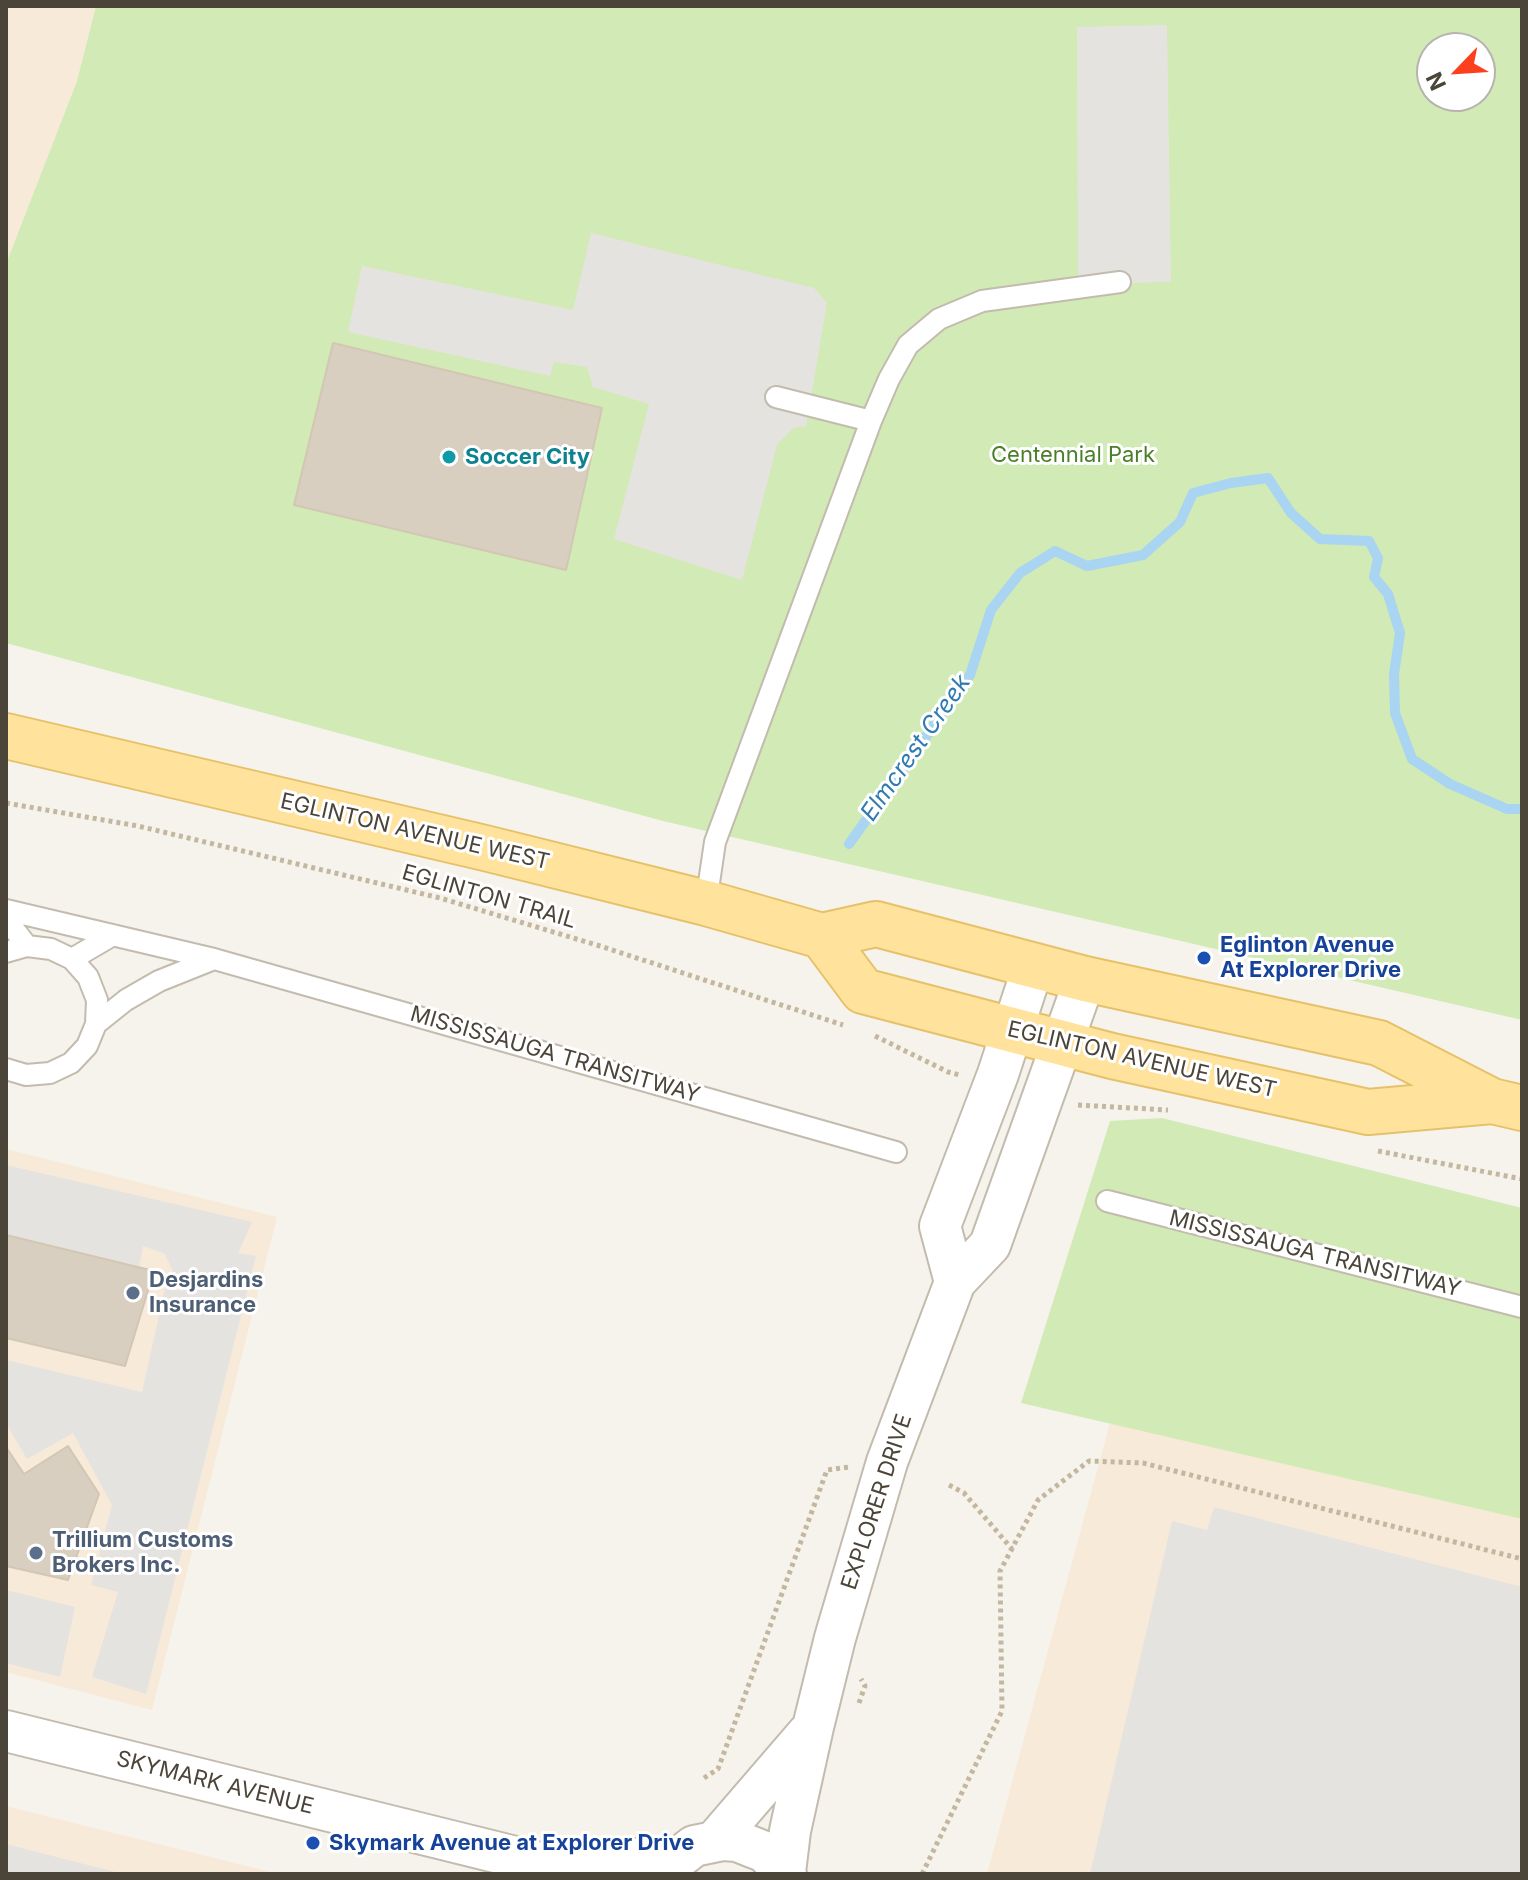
<!DOCTYPE html>
<style>
body{margin:0}
#map{position:relative;width:1528px;height:1880px;overflow:hidden;background:#f6f3ec;font-family:Inter,sans-serif}
canvas{display:block}
.frame{position:absolute;inset:0;border:8px solid #4b4439;pointer-events:none}
.north{position:absolute;left:1416px;top:32px;width:80px;height:80px;box-sizing:border-box;background:#fff;border:2px solid #b7b4b0;border-radius:50%;rotate:245deg;font-size:22px;font-weight:700;line-height:32px;text-align:center;color:#4b4439}
.north::after{content:'';display:block;margin:auto;width:28px;height:36px;background:#fc3f1d;clip-path:polygon(50% 0,100% 100%,50% 72%,0 100%)}
</style>
<div id="map">
<canvas width="1528" height="1880"></canvas>
<div class="frame"></div>
<div class="north">N</div>
</div>
<script>
const ctx = document.querySelector('canvas').getContext('2d');
ctx.lineJoin = 'round';
function fillPath(path, color) {
  ctx.fillStyle = color;
  ctx.fill(path, 'evenodd');
}
function toPath(rows) {
  const path = new Path2D();
  for (const r of rows) {
    path.moveTo(r[0], r[1]);
    for (let i = 2; i < r.length; i += 2) path.lineTo(r[i], r[i + 1]);
  }
  return path;
}
function trace(path, color, width, dash) {
  ctx.strokeStyle = color;
  ctx.lineWidth = width;
  ctx.lineCap = dash ? 'butt' : 'round';
  ctx.setLineDash(dash || []);
  ctx.stroke(path);
}
function label(font, color, halo, rows, align = 'center') {
  ctx.font = font + ' Inter,sans-serif';
  ctx.lineWidth = 6;
  ctx.setLineDash([]);
  ctx.textBaseline = 'middle';
  ctx.strokeStyle = halo;
  ctx.fillStyle = color;
  for (const [text, x, y, turn = 0] of rows) {
    ctx.save();
    ctx.translate(x, y);
    ctx.rotate((+turn || 0) * Math.PI / 180);
    ctx.textAlign = isNaN(turn) ? turn : align;
    if (halo) ctx.strokeText(text, 0, 0);
    ctx.fillText(text, 0, 0);
    ctx.restore();
  }
}
fillPath(toPath([
 [6,6,96,6,77,81,6,264],
 [6,1149,277,1217,152,1710,6,1672],
 [1110,1423,1522,1519,1522,1874,987,1874],
 [6,1806,279,1874,6,1874]
]), '#f7ead8');
fillPath(toPath([
 [96,6,1522,6,1522,1020,663,821,6,643,6,264,77,81],
 [1432,48,1480,48,1480,96,1432,96],
 [1162,1118,1522,1208,1522,1519,1021,1403,1110,1121]
]), '#d2eab5');
fillPath(toPath([
 [1167,25,1171,282,1078,284,1077,27],
 [591,233,814,288,827,303,806,426,793,428,777,445,742,580,614,539,649,404,593,387,587,367,554,362,550,376,348,332,362,266,573,310],
 [6,1165,252,1222,238,1253,256,1256,146,1694,92,1677,118,1592,91,1585,112,1505,73,1433,27,1459,6,1423,6,1360,142,1392,165,1289,182,1291,165,1254,143,1246,139,1268,6,1236],
 [1214,1507,1522,1587,1522,1874,1090,1874,1172,1521,1207,1530],
 [6,1590,75,1607,60,1677,6,1663],
 [6,1844,123,1874,6,1874]
]), '#e5e3e0');
trace(toPath([
 [849,844,970,675,991,610,1020,573,1055,551,1087,566,1143,555,1180,522,1193,493,1231,483,1268,478,1291,513,1320,539,1369,541,1378,558,1374,577,1388,594,1400,633,1394,674,1395,713,1412,759,1450,784,1507,809,1522,809]
]), '#a9d4f2', 10);
const building = toPath([
 [333,343,602,408,566,570,294,505,333,343],
 [6,1235,154,1271,125,1366,6,1338,6,1235],
 [68,1446,99,1494,68,1580,6,1566,6,1447,24,1474,68,1446]
]);
fillPath(building, '#d8cfc1');
trace(building, '#d3c7b4', 2);
const lane = toPath([
 [776,397,871,421],
 [706,903,715,842,871,421,889,379,908,345,939,319,982,301,1120,282],
 [6,910,214,959,896,1152],
 [6,919,27,946],
 [6,952,27,946,51,949,72,959,88,977,97,1000,96,1024,87,1046,71,1063,50,1073,26,1075,6,1069],
 [72,959,113,935],
 [96,1024,126,1000,159,981,214,959],
 [1107,1201,1522,1307]
]);
const street = toPath([
 [955,1282,940,1226,998,1074,1033,967],
 [6,1731,564,1869,573,1874],
 [715,1841,808,1733],
 [564,1869,628,1859,678,1858],
 [785,1872,790,1831,813,1727,835,1638,887,1462,955,1282,990,1245,1085,979],
 [664,1874,671,1864,694,1846,723,1840,737,1841,765,1852,786,1874]
]);
const primary = toPath([
 [6,736,485,848,706,903,822,936,876,924,1085,979,1379,1043,1492,1101,1522,1108],
 [822,936,863,991,1112,1056,1368,1112,1492,1101]
]);
trace(lane, '#c2bbae', 24);
trace(street, '#c2bbae', 44);
trace(primary, '#e6c16a', 48);
trace(toPath([
 [6,803,138,826,440,898,600,946,843,1025],
 [875,1036,948,1072,960,1075],
 [1078,1105,1168,1110],
 [1378,1151,1522,1179],
 [949,1485,964,1493,1012,1549],
 [859,1703,865,1686,861,1679],
 [704,1778,718,1769,827,1470,850,1467],
 [922,1874,1002,1711,1000,1571,1038,1500,1089,1461,1143,1463,1522,1559]
]), '#c4b79f', 5, [4, 4]);
trace(lane, '#fff', 20);
trace(street, '#fff', 40);
trace(primary, '#ffe39c', 44);
for (const [x, y, r, color] of [
 [449,457,8,"#0f9aa8"],
 [1204,958,8,"#1a4fb4"],
 [133,1293,8,"#5c6f8a"],
 [36,1553,8,"#5c6f8a"],
 [313,1843,8,"#1a4fb4"]
]) {
  const dot = new Path2D();
  dot.arc(x, y, r, 0, 2 * Math.PI);
  ctx.fillStyle = color;
  ctx.fill(dot);
  trace(dot, '#fff', 3);
}
label('22px', '#4a7f2a', '#fff', [
 ["Centennial Park",1073,455]
]);
label('bold 22px', '#0d838f', '#fff', [
 ["Soccer City",465,457]
], 'left');
label('22px', '#4b4439', '#fff', [
 ["EGLINTON AVENUE WEST",415,832,13],
 ["EGLINTON TRAIL",489,897,16],
 ["MISSISSAUGA TRANSITWAY",555,1055,16],
 ["EGLINTON AVENUE WEST",1142,1060,13],
 ["MISSISSAUGA TRANSITWAY",1315,1254,14],
 ["EXPLORER DRIVE",877,1502,-72],
 ["SKYMARK AVENUE",215,1783,14]
]);
label('bold 22px', '#164399', '#fff', [
 ["Eglinton Avenue",1220,945],
 ["At Explorer Drive",1220,970],
 ["Skymark Avenue at Explorer Drive",329,1843]
], 'left');
label('bold 22px', '#4e5e75', '#fff', [
 ["Desjardins",149,1280],
 ["Insurance",149,1305],
 ["Trillium Customs",52,1540],
 ["Brokers Inc.",52,1565]
], 'left');
label('italic 24px', '#2e7ab2', '#fff', [
 ["Elmcrest Creek",916,748,-55]
]);
</script>
